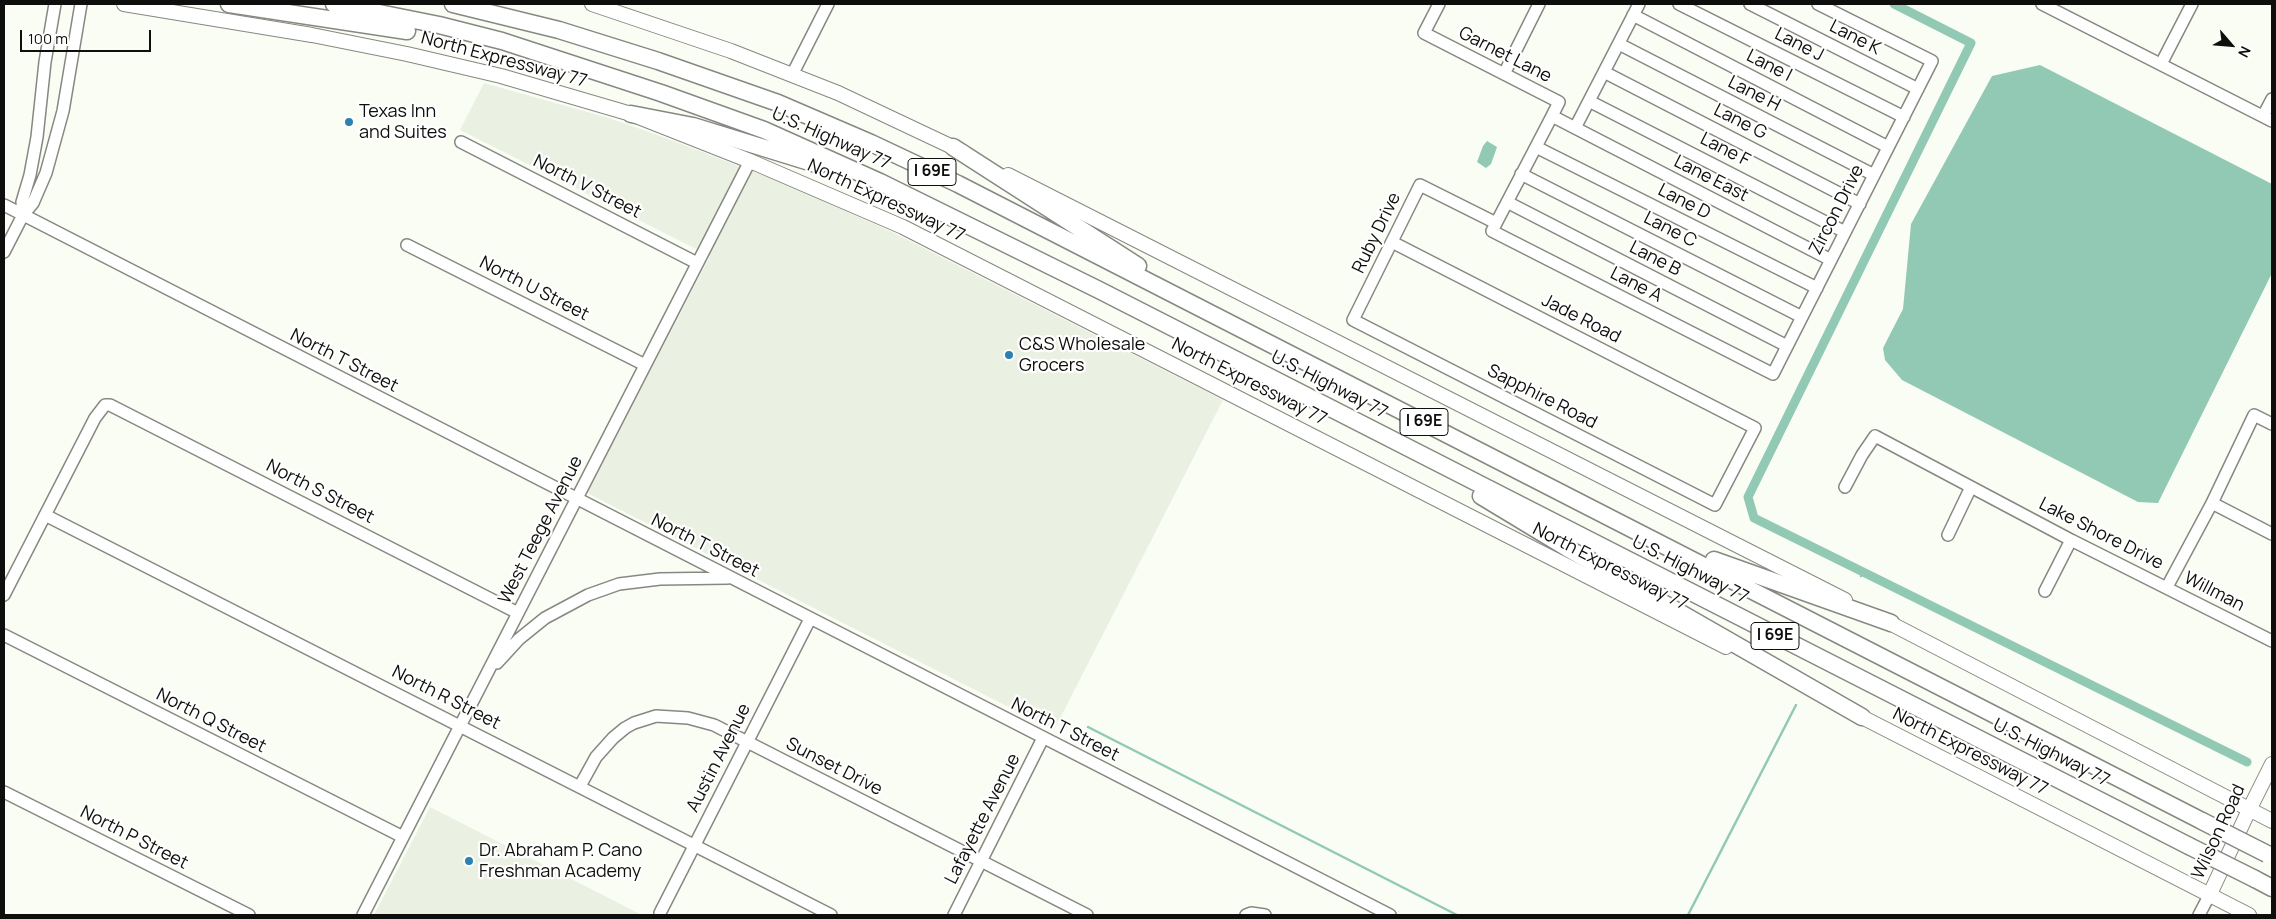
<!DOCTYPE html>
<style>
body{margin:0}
#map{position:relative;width:2276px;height:919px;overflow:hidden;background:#f9fdf4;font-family:Manrope,sans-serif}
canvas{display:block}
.frame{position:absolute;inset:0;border:5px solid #0e0f0c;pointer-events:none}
.north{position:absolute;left:2206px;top:20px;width:50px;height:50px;-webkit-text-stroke:4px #fff;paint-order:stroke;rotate:117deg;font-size:14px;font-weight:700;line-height:20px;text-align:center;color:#0e0f0c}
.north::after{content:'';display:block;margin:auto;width:18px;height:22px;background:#0e0f0c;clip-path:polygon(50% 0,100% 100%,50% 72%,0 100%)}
.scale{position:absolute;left:20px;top:30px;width:131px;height:22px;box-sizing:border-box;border:2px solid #0e0f0c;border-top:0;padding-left:6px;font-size:15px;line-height:18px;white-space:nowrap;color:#0e0f0c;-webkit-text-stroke:4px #fff;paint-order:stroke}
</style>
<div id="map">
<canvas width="2276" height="919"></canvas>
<div class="frame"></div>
<div class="north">N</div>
<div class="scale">100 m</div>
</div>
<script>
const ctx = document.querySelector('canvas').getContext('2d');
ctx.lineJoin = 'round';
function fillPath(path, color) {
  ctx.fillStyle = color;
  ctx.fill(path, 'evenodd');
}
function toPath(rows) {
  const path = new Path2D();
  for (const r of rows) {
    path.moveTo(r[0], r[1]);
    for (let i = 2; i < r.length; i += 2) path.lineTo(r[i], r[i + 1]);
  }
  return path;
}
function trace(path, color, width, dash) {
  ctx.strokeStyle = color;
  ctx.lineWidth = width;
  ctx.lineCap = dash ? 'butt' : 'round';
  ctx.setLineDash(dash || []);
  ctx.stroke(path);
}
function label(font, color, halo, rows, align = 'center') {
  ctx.font = font + ' Manrope,sans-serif';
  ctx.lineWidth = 4.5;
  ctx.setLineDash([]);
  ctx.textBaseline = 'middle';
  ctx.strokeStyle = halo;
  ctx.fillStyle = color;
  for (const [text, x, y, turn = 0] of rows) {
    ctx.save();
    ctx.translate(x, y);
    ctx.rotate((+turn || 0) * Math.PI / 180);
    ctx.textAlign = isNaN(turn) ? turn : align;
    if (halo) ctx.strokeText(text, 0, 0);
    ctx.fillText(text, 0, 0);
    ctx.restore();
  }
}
fillPath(toPath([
 [484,83,609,118,663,137,786,184,894,233,1223,400,1054,730,587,493,710,256,460,130],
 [430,807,642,915,374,915]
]), '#ebf1e2');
fillPath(toPath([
 [2040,65,2272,184,2272,273,2158,503,2138,502,1902,380,1885,360,1883,348,1903,309,1911,224,1992,76],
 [1487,141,1497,147,1491,164,1486,168,1477,162,1483,146]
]), '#92c9b4');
trace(toPath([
 [1861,576,1863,571],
 [1088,727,1457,915],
 [1688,915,1796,705]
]), '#92c9b4', 2.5);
trace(toPath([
 [1894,4,1971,43,1748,497,1754,518,2247,762]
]), '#92c9b4', 9);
const minor = toPath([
 [1439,4,1424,33,1559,102,1552,116,1831,260],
 [1679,4,1904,117],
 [1750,4,1918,89],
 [2042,4,2272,121],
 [1633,15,1888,147],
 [1619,44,1874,175],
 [2161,64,2192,4],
 [1604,72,1860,204],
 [1504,74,1539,4],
 [792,75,828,4],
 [1589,101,1845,232],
 [1552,116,1492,231,1773,374,1932,61,1818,4],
 [2263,116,2272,99],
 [1575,128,1639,4],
 [461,142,697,263],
 [1536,147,1817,288],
 [1521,174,1802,317],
 [1507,202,1787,346],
 [4,205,1390,915],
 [23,215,22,202,30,175,37,137,45,62,55,4],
 [1392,242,1755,428,1715,505,1353,320,1420,185,1496,223],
 [407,245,645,365],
 [4,252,23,215,33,203,46,173,63,111,81,4],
 [1845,487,1862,455,1875,436,2071,540,2272,641],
 [2212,503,2272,534],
 [45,515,831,915],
 [1948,535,1971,487],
 [2167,587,2212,503,2254,415,2272,424],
 [2045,591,2071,540],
 [4,595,95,418,105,405,110,405,518,613],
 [4,635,403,837],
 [497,663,519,639,545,618,588,595,619,584,660,579,728,578],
 [580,786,596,757,613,738,625,728,634,723,656,716,688,718,714,725,1087,915],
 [4,792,249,915],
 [660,913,810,619],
 [363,915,750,161],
 [954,915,1043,738],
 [1246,915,1251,913,1265,915],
 [2199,915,2210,894]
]);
const major = toPath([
 [124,4,312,35,407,54,501,76,631,114,750,161,903,227,1726,647],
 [592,4,731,51,838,93,963,152],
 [1008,175,1845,600],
 [1882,619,2272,821],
 [1854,713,2249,915],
 [2210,894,2249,810,2272,764]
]);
const highway = toPath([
 [229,4,407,31],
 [334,4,439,25,502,41,661,93,764,130,880,182,1099,290,2189,846],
 [453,4,559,30,658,61,778,103,871,143,958,184,2202,821],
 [631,114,693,126,819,165],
 [953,147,1138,266],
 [1481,496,1567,548,1862,717],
 [1714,560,1891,623],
 [2255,879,2272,888]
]);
trace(minor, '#858981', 14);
trace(major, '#858981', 16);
trace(highway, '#858981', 19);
trace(minor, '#fff', 11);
trace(major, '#fff', 14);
trace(highway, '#fff', 16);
const highwayBridge = toPath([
 [2202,821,2267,854],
 [2189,846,2255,879]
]);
trace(highwayBridge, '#858981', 19, []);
trace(highwayBridge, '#fff', 16);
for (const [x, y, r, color] of [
 [349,122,5,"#2b82b1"],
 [1009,355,5,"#2b82b1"],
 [469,861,5,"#2b82b1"]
]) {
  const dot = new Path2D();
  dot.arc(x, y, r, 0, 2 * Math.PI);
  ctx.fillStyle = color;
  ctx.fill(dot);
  trace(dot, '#fff', 2);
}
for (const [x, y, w] of [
 [932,172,48],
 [1424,422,48],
 [1775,636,48]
]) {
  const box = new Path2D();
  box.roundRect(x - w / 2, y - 13.5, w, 27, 4);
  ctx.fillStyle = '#fff';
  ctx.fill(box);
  trace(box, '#0e0f0c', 1);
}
label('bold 16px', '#0e0f0c', null, [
 ["I 69E",932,172],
 ["I 69E",1424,422],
 ["I 69E",1775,636]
]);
label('18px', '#0e0f0c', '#fff', [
 ["Lane K",1855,38,27],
 ["Lane J",1799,45,27],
 ["Garnet Lane",1505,55,27],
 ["North Expressway 77",504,60,15],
 ["Lane I",1769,66,27],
 ["Lane H",1754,94,27],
 ["Lane G",1740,122,27],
 ["U.S. Highway 77",831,139,24],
 ["Lane F",1725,150,27],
 ["Lane East",1711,179,27],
 ["North V Street",587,187,27],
 ["North Expressway 77",886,201,25],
 ["Lane D",1684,202,27],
 ["Zircon Drive",1837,210,-63],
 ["Lane C",1670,230,27],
 ["Ruby Drive",1377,233,-64],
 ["Lane B",1655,259,27],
 ["Lane A",1636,285,27],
 ["North U Street",534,289,27],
 ["Jade Road",1581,319,27],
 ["North T Street",344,361,27],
 ["North Expressway 77",1249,382,27],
 ["U.S. Highway 77",1329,385,27],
 ["Sapphire Road",1542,397,27],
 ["North S Street",320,492,27],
 ["West Teege Avenue",541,530,-63],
 ["Lake Shore Drive",2101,534,27],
 ["North T Street",705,546,27],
 ["North Expressway 77",1610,567,27],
 ["U.S. Highway 77",1690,570,27],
 ["Willman",2214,592,27],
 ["North R Street",446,698,27],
 ["North Q Street",211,721,27],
 ["North T Street",1065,730,27],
 ["North Expressway 77",1970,752,27],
 ["U.S. Highway 77",2051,753,27],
 ["Austin Avenue",719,758,-63],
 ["Sunset Drive",834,767,27],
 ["Lafayette Avenue",983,819,-63],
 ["Wilson Road",2219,832,-65],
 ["North P Street",134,838,27]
]);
label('18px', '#0e0f0c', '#fff', [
 ["Texas Inn",359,112],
 ["and Suites",359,133],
 ["C&S Wholesale",1019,345],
 ["Grocers",1019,366],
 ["Dr. Abraham P. Cano",479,851],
 ["Freshman Academy",479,872]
], 'left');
</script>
